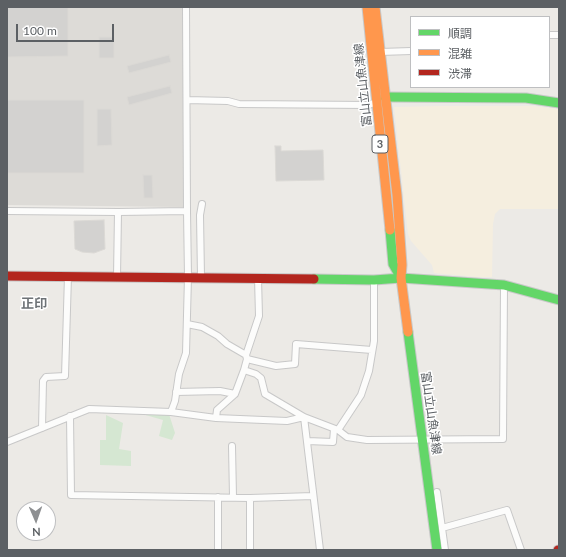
<!DOCTYPE html>
<meta charset="utf-8">
<style>
body{margin:0}
#map{position:relative;width:566px;height:557px;overflow:hidden;background:#eceae6;font-family:Lato,"Noto Sans JP",sans-serif}
canvas{display:block}
.frame{position:absolute;inset:0;border:8px solid #5c6064;pointer-events:none}
.legend{position:absolute;left:410px;top:16px;width:140px;height:72px;box-sizing:border-box;background:#fff;border:1px solid #bebfc1;margin:0;padding:5px 7px;list-style:none;font-size:12px;color:#5c6064}
.legend li{display:flex;align-items:center;gap:8px;height:20px}
.legend b{width:20px;border:1px solid #bebfc1}
.north{position:absolute;left:16px;top:501px;width:40px;height:40px;box-sizing:border-box;background:#fff;border:1px solid #bebfc1;border-radius:50%;rotate:178deg;font-size:11px;font-weight:700;line-height:16px;text-align:center;color:#5c6064}
.north::after{content:'';display:block;margin:auto;width:14px;height:18px;background:#8e9092;clip-path:polygon(50% 0,100% 100%,50% 72%,0 100%)}
.scale{position:absolute;left:16px;top:24px;width:98px;height:18px;box-sizing:border-box;border:2px solid #5c6064;border-top:0;padding-left:5px;font-size:12px;line-height:14px;white-space:nowrap;color:#5c6064;-webkit-text-stroke:3px #fff;paint-order:stroke}
</style>
<div id="map">
<canvas width="566" height="557"></canvas>
<div class="frame"></div>
<ul class="legend">
<li><b style="height:5px;background:#63d668"></b>順調</li>
<li><b style="height:5px;background:#ff974d"></b>混雑</li>
<li><b style="height:5px;background:#b3261e"></b>渋滞</li>
</ul>
<div class="north">N</div>
<div class="scale">100 m</div>
</div>
<script>
const ctx = document.querySelector('canvas').getContext('2d');
ctx.lineJoin = 'round';
function fillPath(path, color) {
  ctx.fillStyle = color;
  ctx.fill(path, 'evenodd');
}
function toPath(rows) {
  const path = new Path2D();
  for (const r of rows) {
    path.moveTo(r[0], r[1]);
    for (let i = 2; i < r.length; i += 2) path.lineTo(r[i], r[i + 1]);
  }
  return path;
}
function trace(path, color, width, dash) {
  ctx.strokeStyle = color;
  ctx.lineWidth = width;
  ctx.lineCap = dash ? 'butt' : 'round';
  ctx.setLineDash(dash || []);
  ctx.stroke(path);
}
function label(font, color, halo, rows, align = 'center') {
  ctx.font = font + ' Lato,"Noto Sans JP",sans-serif';
  ctx.lineWidth = 3;
  ctx.setLineDash([]);
  ctx.textBaseline = 'middle';
  ctx.strokeStyle = halo;
  ctx.fillStyle = color;
  for (const [text, x, y, turn = 0] of rows) {
    ctx.save();
    ctx.translate(x, y);
    ctx.rotate((+turn || 0) * Math.PI / 180);
    ctx.textAlign = isNaN(turn) ? turn : align;
    if (halo) ctx.strokeText(text, 0, 0);
    ctx.fillText(text, 0, 0);
    ctx.restore();
  }
}
fillPath(toPath([
 [440,106,533,106,559,109,559,209,500,209,495,214,493,224,492,277,477,277,434,273,432,265,411,241,408,234,394,107]
]), '#f5eedf');
fillPath(toPath([
 [7,7,184,7,183,207,7,205]
]), '#dddbd7');
fillPath(toPath([
 [143,412,169,414,175,433,172,440,159,436,163,420,142,414],
 [106,415,123,423,119,449,131,451,131,466,100,465,100,440,106,440]
]), '#d5e7d2');
const building = toPath([
 [7,7,68,7,68,56,7,57,7,7],
 [99,37,114,37,114,58,99,58,99,37],
 [169,55,171,62,129,73,127,66,169,55],
 [170,86,172,93,129,105,127,97,170,86],
 [7,100,84,100,84,173,7,173,7,100],
 [97,109,111,109,112,145,97,146,97,109],
 [275,146,281,146,281,151,323,150,324,180,276,181,275,146],
 [143,175,152,175,153,198,144,198,143,175],
 [104,220,105,249,94,253,82,252,75,249,74,221,104,220]
]);
fillPath(building, '#d3d2d0');
trace(building, '#dbd9d5', 1);
const street = toPath([
 [549,35,559,35],
 [380,52,411,51],
 [187,100,228,101,239,104,369,105,378,101],
 [7,211,118,212,187,211,186,7],
 [117,277,118,212],
 [201,277,200,215,202,204],
 [187,324,202,327,218,336,227,344,246,355],
 [247,359,276,366,295,364,296,344,372,350],
 [244,370,247,359,246,355,259,316,258,278],
 [176,392,220,391,235,394],
 [171,412,175,401,179,374,186,353,188,277,187,211],
 [70,416,71,495,250,498,313,496],
 [304,417,320,550],
 [216,418,217,410,235,394,244,370,256,374,261,378,265,394,304,417,338,430,347,437,367,440,503,439,504,285],
 [42,428,43,381,46,377,65,376,68,276],
 [338,430,361,395,369,371,374,341,374,280],
 [307,441,333,442,334,429],
 [7,442,89,409,171,412,216,418,287,421,304,417],
 [232,446,233,497],
 [437,492,445,550],
 [218,497,218,550],
 [442,528,507,510,521,550],
 [250,550,250,498]
]);
const fast = toPath([
 [385,97,526,98,559,103],
 [390,230,393,264,401,278],
 [314,279,374,280,401,278,504,285,559,300],
 [408,332,437,550]
]);
const slow = toPath([
 [367,7,390,230],
 [375,7,397,195,402,265,401,278,408,332]
]);
const jam = toPath([
 [7,276,314,279],
 [558,550,559,550]
]);
trace(street, '#c8c8c8', 8);
trace(fast, '#c8c8c8', 11);
trace(slow, '#c8c8c8', 11);
trace(jam, '#c8c8c8', 11);
trace(street, '#fcfcfb', 6);
trace(fast, '#63d668', 9);
trace(slow, '#ff974d', 9);
trace(jam, '#b3261e', 9);
for (const [x, y, w] of [
 [380,144,16]
]) {
  const box = new Path2D();
  box.roundRect(x - w / 2, y - 9, w, 18, 3);
  ctx.fillStyle = '#fff';
  ctx.fill(box);
  trace(box, '#5c6064', 1);
}
label('bold 11px', '#5c6064', null, [
 ["3",380,144]
]);
label('12px', '#5c6064', '#fff', [
 ["富山立山魚津線",363,85,-96],
 ["富山立山魚津線",431,413,82]
]);
label('bold 13px', '#6d7276', '#fff', [
 ["正印",34,304]
]);
</script>
